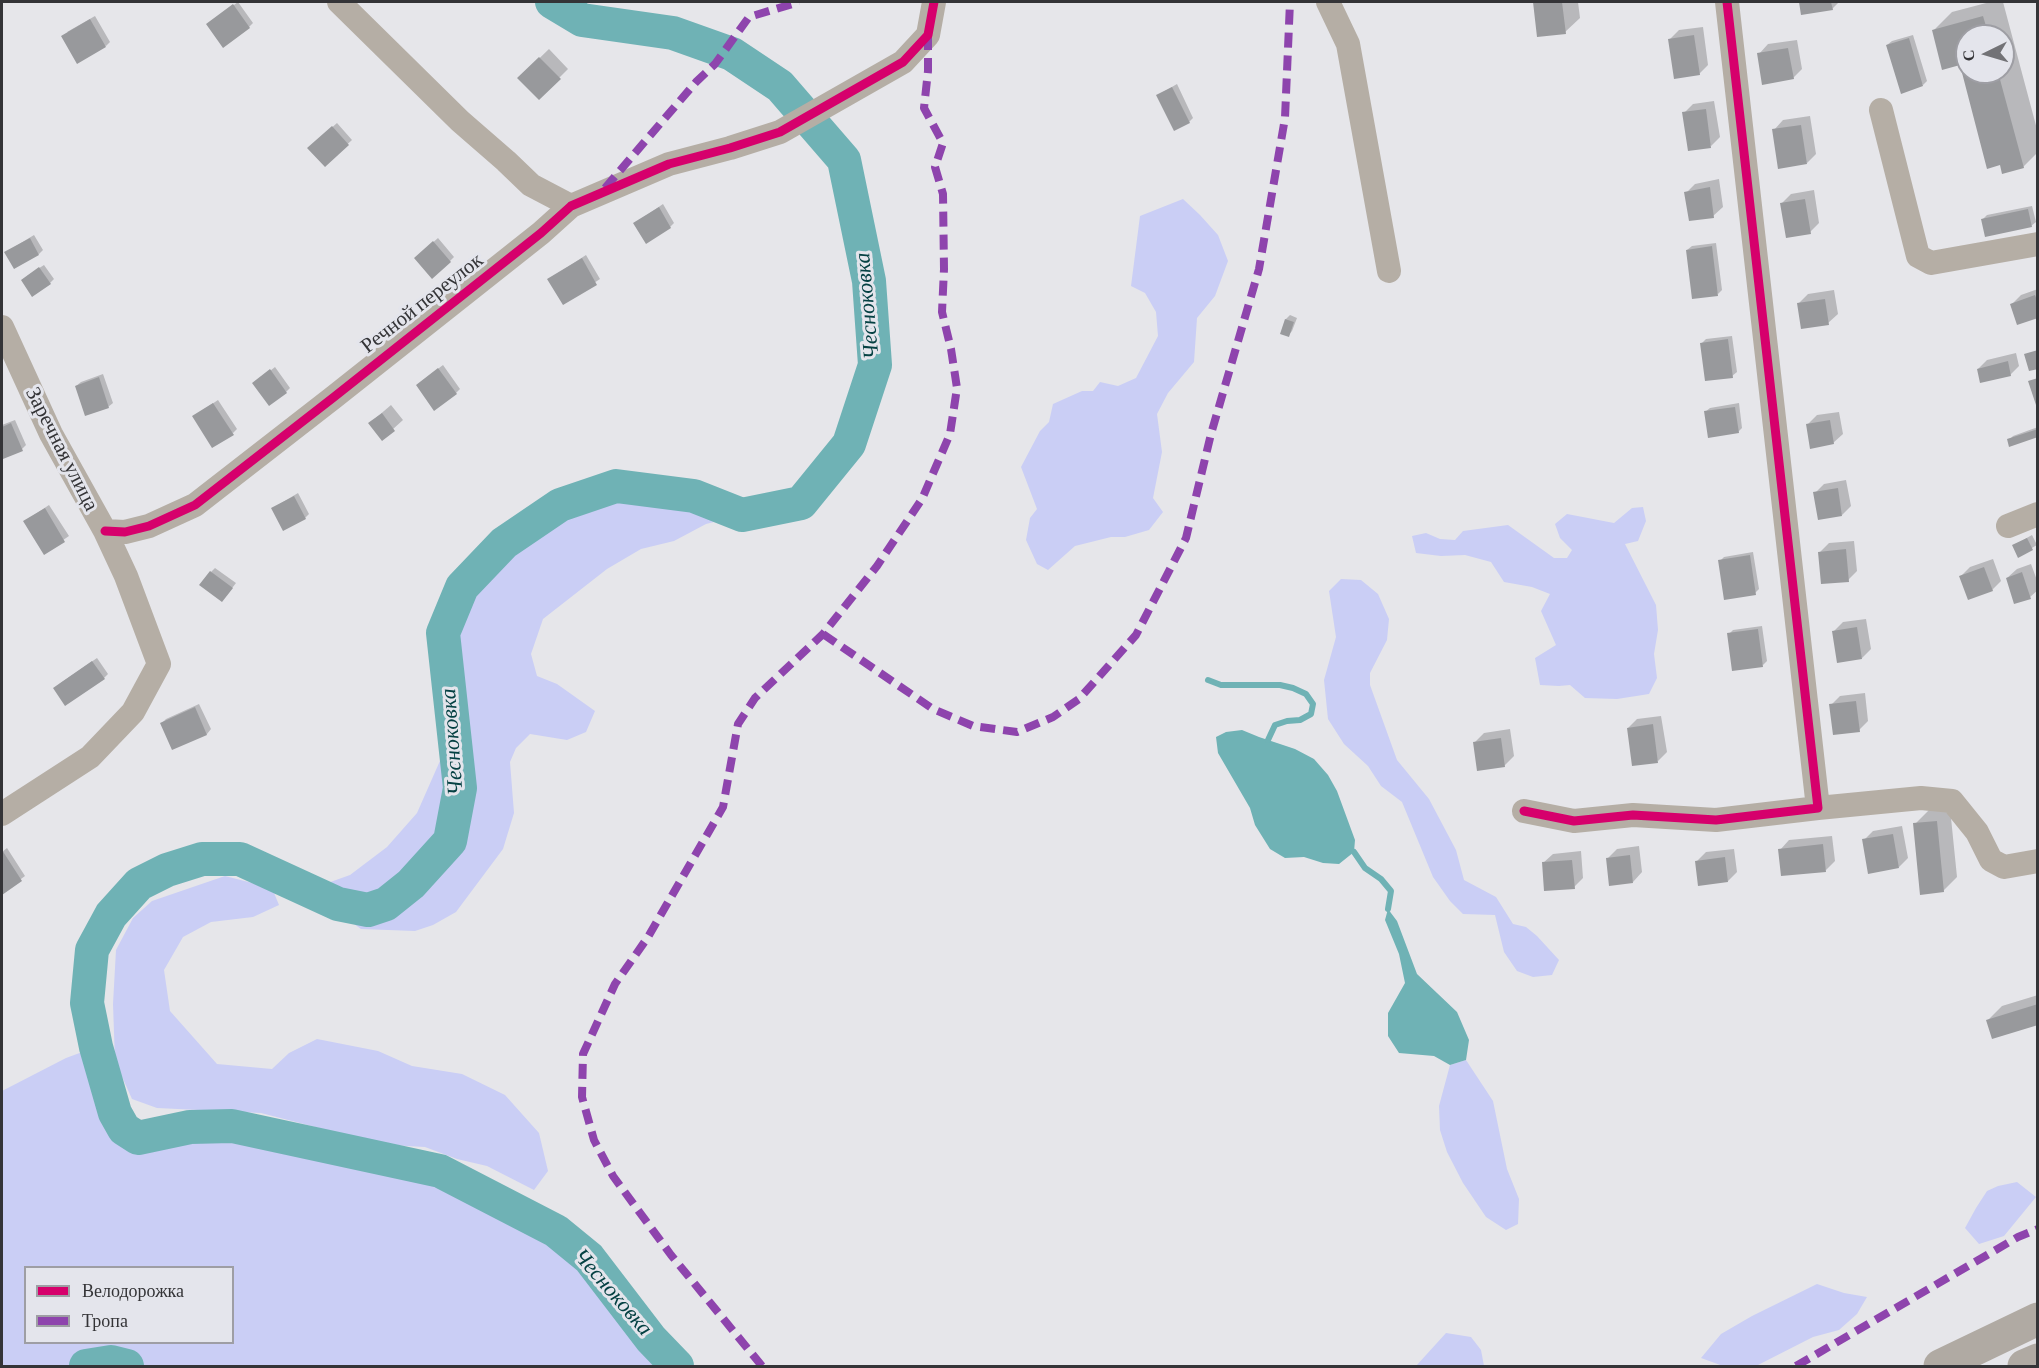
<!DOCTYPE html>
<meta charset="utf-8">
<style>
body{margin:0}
#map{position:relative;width:2039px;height:1368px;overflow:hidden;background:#e6e6ea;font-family:"Crimson Pro",serif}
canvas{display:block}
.frame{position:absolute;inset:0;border:3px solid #343437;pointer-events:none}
.legend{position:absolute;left:24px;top:1266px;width:210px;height:78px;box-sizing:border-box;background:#e4e5ec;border:2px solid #9e9ea4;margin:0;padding:8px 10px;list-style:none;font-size:18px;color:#343437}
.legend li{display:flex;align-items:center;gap:12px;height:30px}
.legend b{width:30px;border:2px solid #9e9ea4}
.north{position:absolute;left:1955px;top:24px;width:60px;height:60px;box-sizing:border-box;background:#e4e5ec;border:2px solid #9e9ea4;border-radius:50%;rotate:265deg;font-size:16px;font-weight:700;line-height:24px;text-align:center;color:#343437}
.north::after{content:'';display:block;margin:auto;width:21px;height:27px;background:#727276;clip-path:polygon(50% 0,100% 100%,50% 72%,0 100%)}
</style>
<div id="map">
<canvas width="2039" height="1368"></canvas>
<div class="frame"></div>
<ul class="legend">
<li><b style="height:8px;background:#d6006c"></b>Велодорожка</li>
<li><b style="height:8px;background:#8e44ad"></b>Тропа</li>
</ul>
<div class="north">С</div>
</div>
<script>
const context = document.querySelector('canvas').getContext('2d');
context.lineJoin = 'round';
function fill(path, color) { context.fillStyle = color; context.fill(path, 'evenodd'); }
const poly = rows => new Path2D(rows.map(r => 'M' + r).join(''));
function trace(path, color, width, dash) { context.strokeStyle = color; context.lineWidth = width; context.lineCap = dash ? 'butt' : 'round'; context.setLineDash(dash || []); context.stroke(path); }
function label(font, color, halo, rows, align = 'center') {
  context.font = font + ' "Crimson Pro",serif'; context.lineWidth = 6; context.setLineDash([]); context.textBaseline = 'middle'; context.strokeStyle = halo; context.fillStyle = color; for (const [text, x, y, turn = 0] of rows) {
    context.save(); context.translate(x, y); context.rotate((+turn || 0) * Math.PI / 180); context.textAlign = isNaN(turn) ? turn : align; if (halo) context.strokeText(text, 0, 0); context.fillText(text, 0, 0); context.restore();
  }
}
const green = poly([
 [1183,199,1200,215,1218,235,1228,261,1215,296,1197,318,1194,362,1168,393,1157,414,1162,452,1153,498,1163,512,1149,530,1125,537,1111,537,1075,546,1048,570,1037,564,1026,540,1030,518,1037,509,1021,467,1040,431,1049,422,1053,404,1082,391,1093,391,1100,382,1118,386,1136,378,1158,336,1156,312,1145,293,1131,286,1140,216],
 [616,486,694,496,742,515,706,524,674,541,641,549,607,569,543,619,531,654,537,676,557,684,595,711,586,732,567,740,530,734,516,748,510,762,514,813,503,849,456,912,433,925,415,931,361,929,308,890,350,875,387,847,417,813,454,729,443,633,462,587,504,543,560,505],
 [1643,507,1646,521,1638,541,1625,544,1656,605,1658,630,1654,654,1657,678,1649,694,1617,699,1585,698,1570,685,1559,686,1540,685,1535,658,1556,645,1541,611,1550,594,1532,587,1504,582,1491,562,1465,555,1441,556,1416,553,1412,536,1426,533,1440,539,1455,540,1463,531,1508,525,1554,558,1567,558,1572,550,1560,538,1555,524,1567,514,1614,523,1632,508],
 [1341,579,1361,580,1378,594,1389,619,1387,640,1370,673,1370,685,1397,760,1429,799,1456,850,1464,880,1496,897,1513,924,1526,927,1537,936,1559,960,1552,975,1533,977,1517,971,1504,952,1495,915,1463,914,1450,901,1433,877,1402,802,1381,786,1368,766,1344,744,1328,719,1324,680,1336,637,1329,591],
 [225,876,272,888,279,905,253,917,211,922,183,937,164,970,170,1011,217,1064,272,1069,289,1053,317,1039,378,1051,412,1066,462,1074,505,1095,539,1133,548,1171,534,1190,487,1166,457,1159,425,1147,371,1144,327,1130,261,1113,157,1108,132,1099,115,1061,113,1004,116,950,133,918,152,901],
 [96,1047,115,1113,124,1129,138,1138,190,1127,232,1126,440,1171,556,1231,589,1258,651,1339,677,1366,2,1366,2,1091,66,1058],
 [26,1268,232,1268,232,1342,26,1342],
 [1466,1060,1493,1101,1507,1169,1519,1199,1518,1224,1506,1230,1486,1217,1463,1183,1447,1152,1440,1130,1439,1106,1450,1065],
 [2017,1182,2036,1197,2004,1236,1979,1244,1965,1228,1976,1208,1987,1191,1998,1186],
 [1817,1284,1844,1293,1867,1297,1857,1314,1839,1330,1813,1337,1756,1366,1723,1366,1701,1358,1721,1334,1752,1316],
 [1446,1333,1471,1337,1481,1350,1484,1366,1416,1366]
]);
const water = poly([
 [1242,730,1259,737,1295,749,1314,759,1328,775,1337,791,1355,840,1354,852,1339,864,1323,863,1304,857,1285,858,1270,849,1255,825,1250,808,1218,753,1216,737,1226,732],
 [1388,909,1397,921,1417,974,1457,1012,1469,1040,1466,1060,1450,1065,1434,1056,1399,1053,1388,1036,1388,1013,1405,983,1399,954,1385,920]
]);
const shadow = poly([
 [238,2,253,23,249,27,212,21],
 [1534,2,1578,2,1580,18,1565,32,1538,35],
 [1800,2,1839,2,1832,9,1802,13],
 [1990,2,2003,2,2038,133,2038,152,2023,167,1961,63,1934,30,1952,12],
 [1967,36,2003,36,2003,72,1967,72],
 [95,16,110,42,106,46,67,32],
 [1703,27,1708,65,1699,74,1670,39,1679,30],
 [1913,35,1927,81,1923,85,1887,45,1892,41],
 [1797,40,1802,69,1793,78,1759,54,1768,44],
 [549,49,568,69,539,98,519,78],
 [1177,84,1193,118,1189,122,1158,95],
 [1714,101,1720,137,1711,146,1684,113,1693,104],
 [1810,116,1816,154,1807,163,1774,130,1783,120],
 [337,123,352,140,325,165,309,148],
 [1719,179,1723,207,1713,216,1686,193,1695,184],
 [1814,190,1819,223,1810,232,1782,203,1791,194],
 [663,204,674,223,670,227,635,223],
 [2032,206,2036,222,2031,226,1983,219,1987,215],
 [34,235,43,250,39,254,6,252],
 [438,238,454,257,450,261,420,254],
 [1716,243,1722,290,1718,294,1687,250,1692,246],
 [586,255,600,279,564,303,549,279],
 [44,265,54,279,50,283,27,276],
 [2038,289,2038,316,2012,304,2021,295],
 [1834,290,1838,314,1828,323,1799,303,1808,294],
 [1290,315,1297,318,1292,331,1288,336,1281,333,1286,319],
 [1732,336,1737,372,1732,376,1702,343,1706,339],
 [2016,353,2019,366,2010,375,1978,369,1987,360],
 [443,365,460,389,456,393,422,381],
 [275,367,290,388,286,392,256,382],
 [103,374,113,403,108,407,76,386,81,382],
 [218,400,237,429,233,433,194,416],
 [1739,403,1742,428,1738,432,1705,412,1710,408],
 [391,405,403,420,382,439,370,423],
 [1839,412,1843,434,1833,443,1807,425,1817,415],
 [15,420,26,445,22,449,4,457,2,451,2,425],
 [2038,427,2038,435,2009,440,2013,436],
 [1846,480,1851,506,1842,515,1815,493,1824,484],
 [298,493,309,514,305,518,273,508],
 [49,505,69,536,44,553,25,521],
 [2032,535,2037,545,2018,556,2014,545],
 [1854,541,1857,571,1848,580,1820,552,1829,543],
 [1753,552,1759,589,1755,593,1720,561,1724,557],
 [1993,559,2001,581,1992,590,1961,576,1970,567],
 [2031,564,2038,583,2038,590,2030,597,2007,578,2017,569],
 [215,568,236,583,226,596,211,572],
 [1866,619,1871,649,1862,658,1834,631,1843,622],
 [1762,626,1767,661,1763,665,1729,634,1733,630],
 [97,658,108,674,104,678,59,684],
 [1865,693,1868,721,1859,730,1831,705,1840,696],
 [199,704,211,729,207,734,173,748,162,723,166,719],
 [1661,716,1667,752,1658,761,1628,728,1637,719],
 [1510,729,1514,756,1504,766,1475,742,1484,733],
 [1950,808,1957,877,1943,891,1915,824,1929,810],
 [1902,826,1908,858,1899,867,1864,840,1873,831],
 [1832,836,1835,861,1826,870,1780,850,1789,840],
 [1639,846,1642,872,1633,882,1608,858,1617,849],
 [7,848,25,876,2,893,2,852],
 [1734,849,1737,872,1728,881,1697,861,1706,852],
 [1581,851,1583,878,1574,887,1543,863,1553,854],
 [2038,995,2038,1023,1988,1020,2002,1006]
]);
const stream = poly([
 [1208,680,1221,685,1280,685,1293,688,1306,694,1313,704,1311,714,1300,720,1287,721,1275,725,1268,740],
 [1354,852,1365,868,1381,879,1391,891,1388,909]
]);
const river = poly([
 [552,2,582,20,673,33,732,54,780,86,844,160,869,281,875,365,849,444,801,503,742,515,694,496,616,486,560,505,504,543,462,587,443,633,460,788,450,841,411,884,386,904,368,910,338,904,240,859,202,859,167,870,139,884,111,915,92,950,87,1003,96,1047,115,1113,124,1129,138,1138,190,1127,232,1126,440,1171,556,1231,589,1258,651,1339,677,1366],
 [86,1366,111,1362,127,1366]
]);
const building = poly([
 [1533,2,1562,2,1566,34,1537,37],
 [1799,2,1831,2,1833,10,1801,15],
 [233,4,250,28,223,48,206,24],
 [1983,16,1989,36,1967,36,1967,72,1998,72,2024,168,2002,174,2000,165,1987,169,1960,65,1942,70,1932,30],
 [90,19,106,47,77,64,61,36],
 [1694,35,1700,75,1674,79,1668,39],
 [1909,38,1923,86,1901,94,1886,45],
 [1788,48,1794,79,1762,85,1757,53],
 [539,57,561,79,539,100,517,78],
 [1172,87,1190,123,1174,131,1156,95],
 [1706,109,1711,148,1688,151,1682,112],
 [1801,125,1807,164,1778,169,1772,129],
 [332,126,349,145,325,167,307,148],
 [1710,187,1714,218,1689,221,1684,192],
 [1805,199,1811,234,1786,238,1780,203],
 [659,207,671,228,646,244,633,223],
 [2028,209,2032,227,1985,237,1981,219],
 [30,238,39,255,14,269,4,252],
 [433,241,451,262,432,279,414,258],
 [1712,246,1718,296,1692,299,1686,250],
 [582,258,597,285,563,305,547,279],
 [39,267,51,284,32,297,21,280],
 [2035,295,2038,303,2038,318,2017,325,2010,304],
 [1825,299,1829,325,1801,329,1797,303],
 [1285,319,1294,322,1289,337,1280,334],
 [1728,339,1733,378,1705,381,1700,343],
 [2038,350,2038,369,2029,371,2024,354],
 [2008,361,2011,376,1980,383,1977,369],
 [438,368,457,394,434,411,416,385],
 [270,369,287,393,269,406,252,383],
 [99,377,109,408,85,416,75,386],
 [2038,378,2038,408,2037,408,2028,381],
 [213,403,234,435,212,448,192,416],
 [1735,407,1739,433,1708,438,1704,411],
 [382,413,395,431,382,441,368,423],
 [1830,420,1834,444,1810,449,1806,424],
 [11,423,23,451,3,459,2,427],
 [2038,429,2038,437,2009,447,2007,439],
 [1838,488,1842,516,1818,520,1813,492],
 [294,496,306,519,283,531,271,508],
 [45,508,65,542,44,555,23,521],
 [2027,538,2033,550,2018,558,2012,545],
 [1846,549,1849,582,1821,584,1818,552],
 [1750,555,1756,595,1724,600,1718,560],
 [1984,567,1993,591,1968,600,1959,576],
 [210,571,233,588,222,602,199,585],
 [2022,572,2031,599,2014,604,2006,578],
 [1857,627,1862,659,1837,663,1832,631],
 [1758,629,1763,667,1732,671,1727,633],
 [92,661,105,679,65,706,53,688],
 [1856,701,1860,732,1833,735,1829,704],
 [195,707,207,735,172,750,160,723],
 [1653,724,1658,763,1632,766,1627,728],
 [1501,738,1505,767,1477,771,1473,742],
 [1937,821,1944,892,1920,895,1913,823],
 [1893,834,1899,868,1868,874,1862,839],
 [1823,844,1826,872,1781,876,1778,849],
 [2,850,22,881,2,895],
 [1630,855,1633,883,1609,886,1606,858],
 [1725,857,1728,882,1698,886,1695,861],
 [1572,860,1575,889,1544,891,1542,862],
 [2038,1004,2038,1025,1992,1039,1986,1020]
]);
const minor = poly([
 [339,2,460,121,506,161,531,185,571,206],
 [1328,2,1348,44,1389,271],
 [1881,110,1918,256,1931,263,2038,244],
 [2,327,51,434,105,531,126,576,159,664,133,712,90,757,2,814],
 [2008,526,2038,514],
 [105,531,125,532,149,526,195,505,334,397,541,233,571,206,669,164,730,148,780,132,903,62,928,35,934,2],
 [1818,808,1921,798,1952,801,1977,832,1991,860,2004,867,2038,861],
 [1524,811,1574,821,1633,815,1716,820,1818,808,1727,2]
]);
const highway = poly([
 [1940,1366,2038,1319],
 [2024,1366,2038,1360]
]);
const quiet = poly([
 [605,188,696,82,715,64,749,17,799,2],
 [823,634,933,709,973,726,1017,732,1053,717,1079,699,1136,635,1186,538,1211,434,1259,269,1285,118,1290,2],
 [762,1366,671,1255,613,1176,594,1140,582,1097,583,1054,615,984,648,937,723,807,738,724,755,698,823,634,877,566,922,499,950,434,957,388,951,349,942,312,944,269,943,194,935,167,943,143,924,108,928,71,928,35],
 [1796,1366,2018,1237,2038,1229]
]);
const cycleway = poly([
 [105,531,125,532,149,526,195,505,334,397,541,233,571,206,669,164,730,148,780,132,903,62,928,35,934,2],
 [1524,811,1574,821,1633,815,1716,820,1818,808,1727,2]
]);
const streetNames = [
 ["Речной переулок",422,303,-38],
 ["Заречная улица",62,449,63]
];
const waterNames = [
 ["Чесноковка",867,306,-95],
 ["Чесноковка",452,742,-94],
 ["Чесноковка",613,1292,49]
];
fill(green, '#cacef5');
fill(water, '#6fb2b5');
fill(shadow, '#0003');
trace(stream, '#6fb2b5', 6);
trace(river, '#6fb2b5', 34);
fill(building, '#98999c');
trace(minor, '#b5aea5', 24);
trace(highway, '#b0aaa3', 33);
trace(quiet, '#8e44ad', 8, [15, 8]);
trace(cycleway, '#d6006c', 9);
label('21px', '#343437', '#e4e5ec', streetNames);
label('italic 22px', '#054143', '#e4e5ec', waterNames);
</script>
